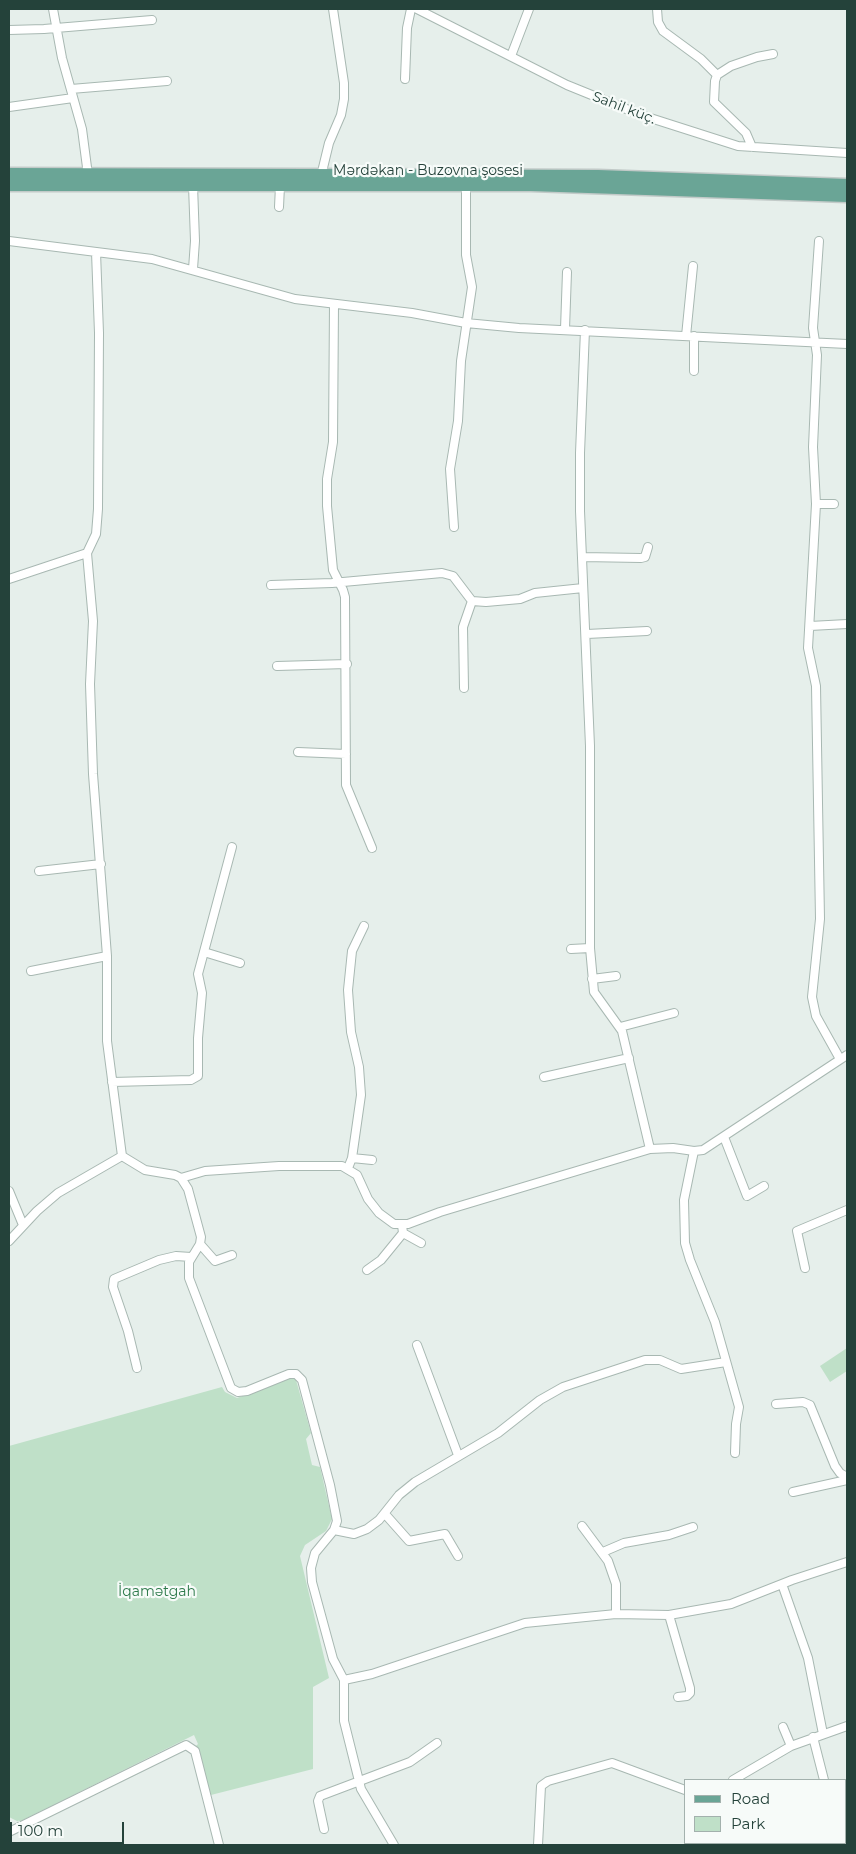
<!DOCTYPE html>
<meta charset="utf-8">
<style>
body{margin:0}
#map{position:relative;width:856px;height:1854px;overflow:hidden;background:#e6efeb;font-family:Montserrat,sans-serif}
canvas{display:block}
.frame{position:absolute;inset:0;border:10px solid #24423a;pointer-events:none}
.legend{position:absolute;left:684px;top:1779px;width:162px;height:65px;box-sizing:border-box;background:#f7fbf9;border:1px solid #a3b1ad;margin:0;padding:6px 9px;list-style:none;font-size:15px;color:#24423a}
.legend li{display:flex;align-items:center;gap:10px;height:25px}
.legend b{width:25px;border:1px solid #a3b1ad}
.scale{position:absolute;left:10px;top:1822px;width:114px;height:22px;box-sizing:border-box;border:2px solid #24423a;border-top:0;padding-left:6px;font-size:15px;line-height:18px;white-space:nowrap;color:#24423a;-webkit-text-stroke:4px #f7fbf9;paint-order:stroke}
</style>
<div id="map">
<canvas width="856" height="1854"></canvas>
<div class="frame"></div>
<ul class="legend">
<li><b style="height:6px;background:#6aa596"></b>Road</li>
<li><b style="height:14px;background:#bfe0c8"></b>Park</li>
</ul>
<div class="scale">100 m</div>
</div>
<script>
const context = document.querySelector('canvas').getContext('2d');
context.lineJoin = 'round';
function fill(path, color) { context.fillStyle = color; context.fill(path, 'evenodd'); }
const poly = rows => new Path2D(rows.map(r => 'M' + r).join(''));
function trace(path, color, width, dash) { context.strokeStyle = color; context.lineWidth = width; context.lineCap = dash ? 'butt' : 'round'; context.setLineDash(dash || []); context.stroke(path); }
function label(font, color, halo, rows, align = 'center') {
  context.font = font + ' Montserrat,sans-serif'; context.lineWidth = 4.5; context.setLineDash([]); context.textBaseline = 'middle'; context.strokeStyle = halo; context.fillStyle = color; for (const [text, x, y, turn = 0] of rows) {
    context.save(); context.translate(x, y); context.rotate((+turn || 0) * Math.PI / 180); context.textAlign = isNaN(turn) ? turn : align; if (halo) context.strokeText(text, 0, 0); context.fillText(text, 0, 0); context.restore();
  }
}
const green = poly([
 [847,1348,847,1371,830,1382,820,1366],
 [293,1377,296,1380,311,1433,306,1439,312,1465,320,1467,332,1519,326,1531,305,1545,300,1556,329,1678,313,1687,313,1769,207,1796,196,1746,198,1744,194,1735,19,1822,9,1817,9,1446,222,1387,225,1392,237,1398]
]);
const street = poly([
 [53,9,62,58,82,129,88,175],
 [417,9,567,85,641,115,738,146,847,153],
 [657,9,658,22,663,31,701,59,717,75],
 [9,30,44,29,152,20],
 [511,56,529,9],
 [405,79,407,28,411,9],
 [71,89,167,81],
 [9,107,73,98],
 [752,147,746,133,714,102,715,81,717,75,731,66,757,57,773,54],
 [321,176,329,143,341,115,344,99,344,83,333,9],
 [279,207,280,186],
 [9,241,152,259,295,299,412,313,466,323,519,328,847,344],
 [819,241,813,328,817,355,813,447,816,504,808,648,816,686,820,919,812,997,816,1016,840,1059],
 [96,252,99,333,98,509,96,534,87,553,93,621,90,684,93,774,107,956,107,1041,122,1156],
 [193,269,195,241,193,185],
 [334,304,333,442,327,479,327,506,333,570,343,590,345,597,346,785,372,848],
 [565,329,567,272],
 [585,330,580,453,580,511,590,746,590,948,594,992,622,1031,650,1149],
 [686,336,693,266],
 [694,371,694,336],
 [816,504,834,504],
 [454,527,450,469,458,421,461,361,472,287,466,255,466,186],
 [582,557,641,558,645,557,648,547],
 [9,579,87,553],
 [271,585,332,583,442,573,453,576,472,601,486,602,520,599,535,593,583,588],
 [810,626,847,624],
 [587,634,647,631],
 [277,666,347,664],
 [464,688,463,627,472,601],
 [298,752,346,754],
 [39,871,101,864],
 [571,949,590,948],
 [204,952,240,963],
 [31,971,107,956],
 [592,979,616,976],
 [620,1027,674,1013],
 [544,1077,629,1058],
 [112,1082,191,1080,198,1076,198,1038,202,993,198,974,232,847],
 [724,1137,747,1196,764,1186],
 [694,1151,684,1200,685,1243,690,1260,715,1322,739,1407,736,1424,735,1453],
 [122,1156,145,1170,175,1175,181,1178,188,1189,201,1237,200,1244,189,1262,189,1278,231,1388,238,1392,247,1391,289,1374,296,1374,302,1380,330,1485,337,1521,334,1530,315,1553,311,1568,312,1582,333,1659,344,1680,344,1721,361,1789,394,1845],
 [352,1158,372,1160],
 [348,1168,352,1158,361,1095,359,1067,351,1032,348,990,352,951,364,926],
 [181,1178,205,1171,279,1166,342,1166,357,1175,368,1199,379,1213,394,1224,408,1224,440,1212,650,1149,673,1148,694,1151,703,1150,847,1055],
 [9,1191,23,1225],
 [403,1233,421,1243],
 [9,1241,37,1211,58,1193,122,1156],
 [200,1244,215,1261,232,1255],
 [805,1268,797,1231,847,1210],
 [367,1270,381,1260,403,1233,402,1225],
 [417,1345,458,1455],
 [137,1368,128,1331,113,1287,114,1279,159,1260,176,1256,191,1257],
 [776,1404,803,1402,810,1405,835,1466,840,1473,847,1477],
 [793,1492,847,1480],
 [385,1514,409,1541,445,1534,458,1556],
 [582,1526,608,1561,616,1584,616,1614],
 [334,1530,354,1534,367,1529,379,1520,399,1495,415,1482,498,1433,540,1400,563,1387,645,1360,660,1360,681,1369,726,1362],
 [603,1552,624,1543,669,1535,693,1527],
 [782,1584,808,1658,823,1734],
 [669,1615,690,1688,690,1693,687,1696,678,1697],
 [344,1680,372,1674,525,1623,616,1614,669,1615,731,1604,792,1580,847,1562],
 [783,1727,791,1746],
 [813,1737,824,1780],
 [733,1780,791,1746,847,1726],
 [324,1829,318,1801,320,1796,410,1762,437,1743],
 [9,1832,186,1745,195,1751,219,1845],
 [842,1843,843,1845],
 [538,1845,541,1786,548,1781,612,1763,685,1790]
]);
const primary = poly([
 [9,174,598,176,847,185],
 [9,185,531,185,847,196]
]);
const streetNames = [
 ["Sahil küç.",624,108,21],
 ["Mərdəkan - Buzovna şosesi",428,171]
];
const parkNames = [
 ["İqamətgah",157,1592]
];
fill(green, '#bfe0c8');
trace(street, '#a8b8b2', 10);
trace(primary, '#c2cac8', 15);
trace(street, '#fff', 8);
trace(primary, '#6aa596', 12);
label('14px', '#24423a', '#f7fbf9', streetNames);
label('14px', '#2d7a4b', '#f7fbf9', parkNames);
</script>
